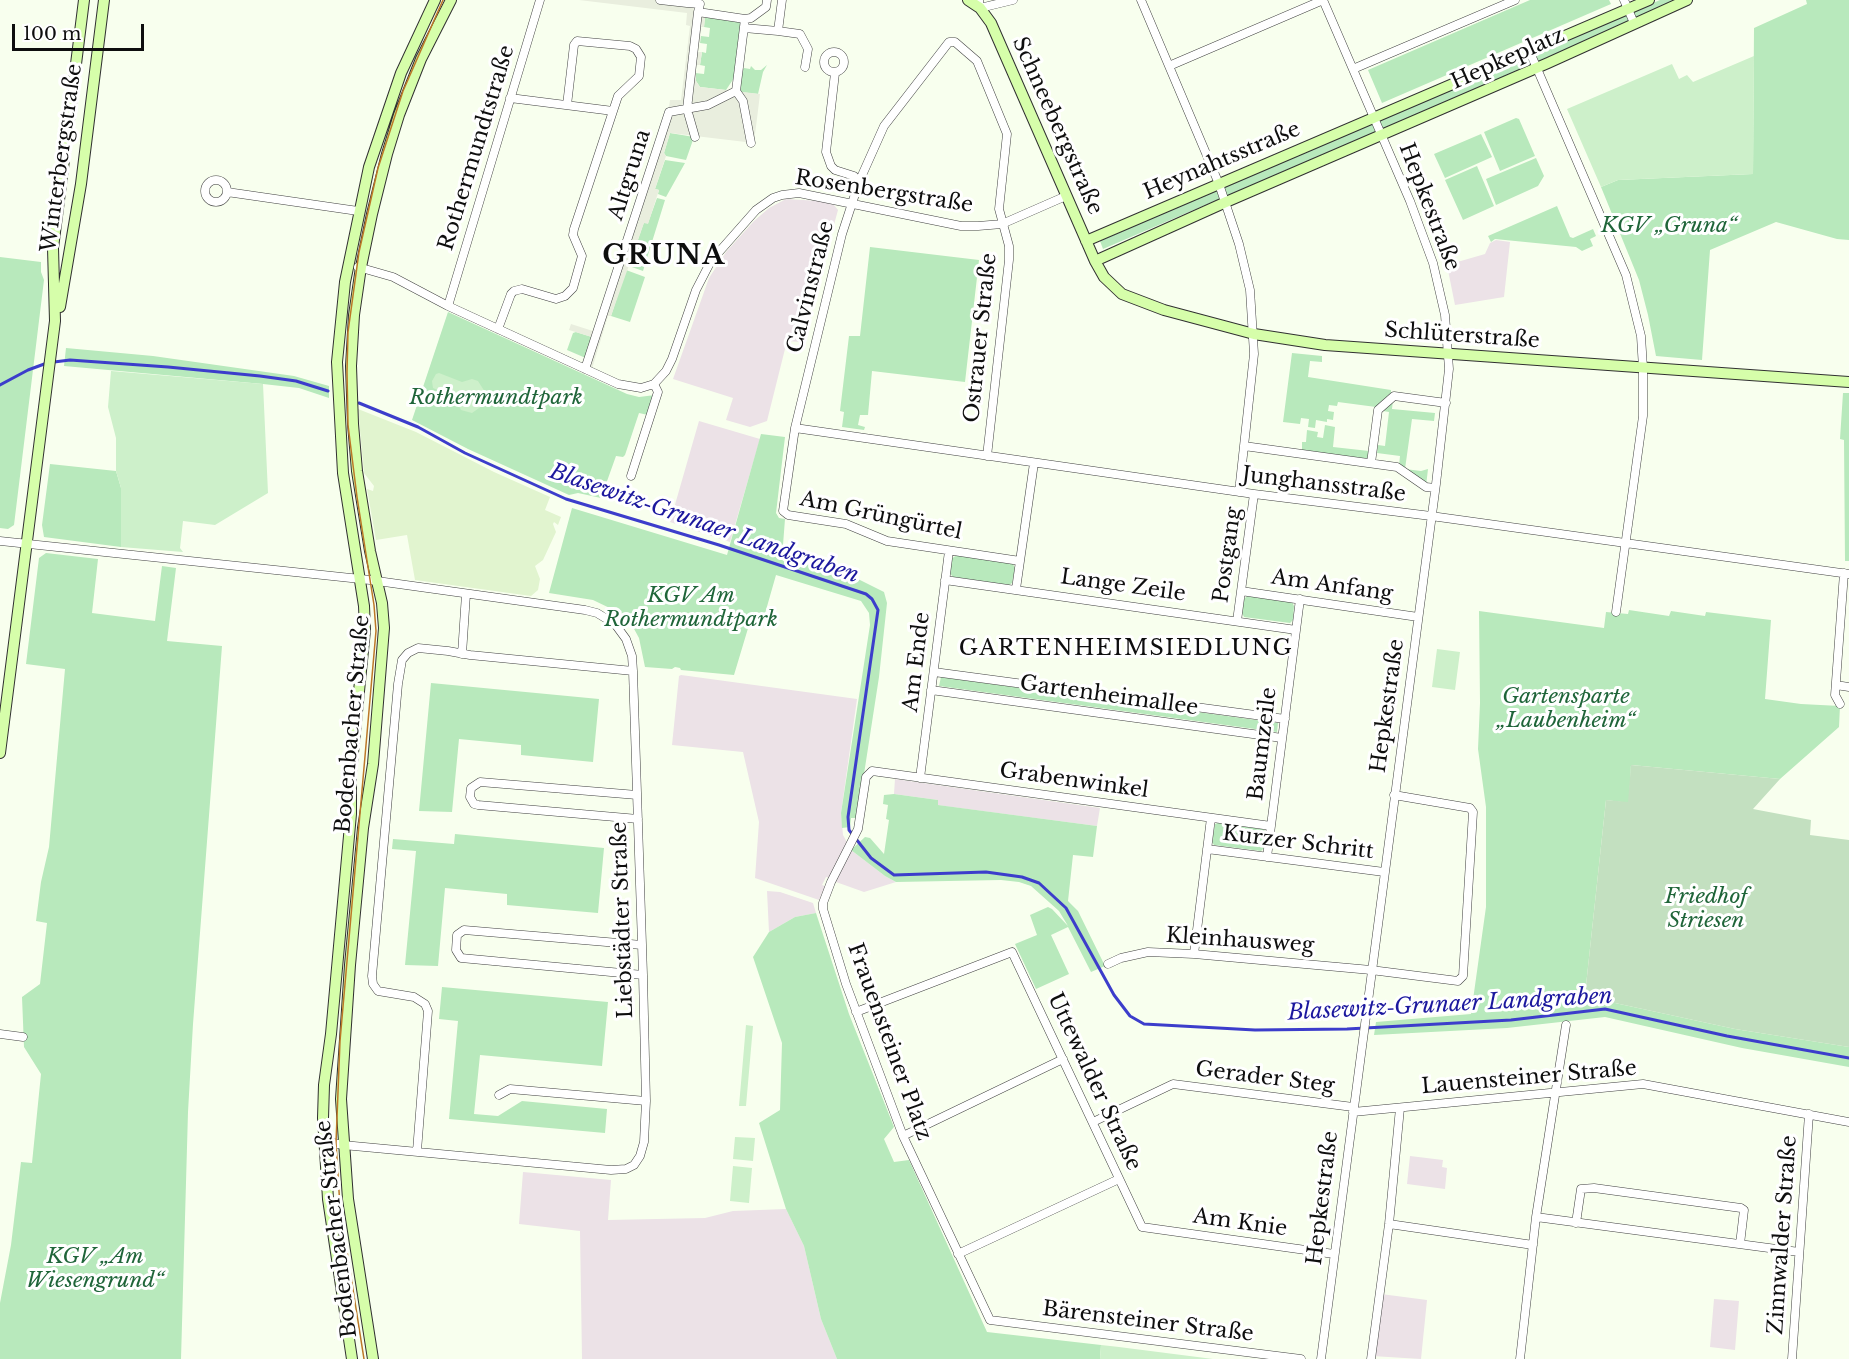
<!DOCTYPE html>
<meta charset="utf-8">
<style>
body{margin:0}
#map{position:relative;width:1849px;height:1359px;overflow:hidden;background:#f8ffee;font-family:"Libre Baskerville",serif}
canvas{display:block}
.scale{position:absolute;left:12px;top:24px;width:132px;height:27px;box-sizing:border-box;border:3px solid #0e0e0e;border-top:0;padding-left:8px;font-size:18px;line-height:21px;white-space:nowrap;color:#0e0e0e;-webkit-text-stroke:4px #fff;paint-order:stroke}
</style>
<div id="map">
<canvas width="1849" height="1359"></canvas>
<div class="scale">100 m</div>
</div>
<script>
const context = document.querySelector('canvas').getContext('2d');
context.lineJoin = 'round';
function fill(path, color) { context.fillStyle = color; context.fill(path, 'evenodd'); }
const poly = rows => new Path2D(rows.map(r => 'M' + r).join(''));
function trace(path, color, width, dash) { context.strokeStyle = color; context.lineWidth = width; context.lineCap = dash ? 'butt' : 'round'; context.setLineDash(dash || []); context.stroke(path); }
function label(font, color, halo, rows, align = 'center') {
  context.font = font + ' "Libre Baskerville",serif'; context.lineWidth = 6; context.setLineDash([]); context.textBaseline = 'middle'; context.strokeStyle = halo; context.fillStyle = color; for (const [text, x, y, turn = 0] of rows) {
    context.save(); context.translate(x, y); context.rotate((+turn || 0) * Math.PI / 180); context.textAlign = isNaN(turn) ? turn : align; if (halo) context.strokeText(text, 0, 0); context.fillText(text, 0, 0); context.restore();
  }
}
const industrial = poly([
 [786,199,820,201,834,205,838,210,802,342,787,341,767,421,750,427,726,420,733,398,673,379,709,278,726,252,754,221,769,208],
 [1496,240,1510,242,1504,297,1455,305,1447,265,1485,254,1490,243],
 [699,421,760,439,730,542,670,522],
 [681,675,857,699,841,813,843,835,848,844,839,857,830,878,826,877,822,885,825,886,819,900,755,878,759,822,743,752,672,745,679,676],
 [895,779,1100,808,1097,826,937,805,938,800,894,794],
 [851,850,885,876,896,882,864,892,836,882],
 [767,891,780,892,813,903,816,913,795,917,769,932],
 [1410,1156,1443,1160,1442,1167,1447,1168,1445,1189,1407,1184],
 [523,1172,611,1180,608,1220,705,1218,733,1211,786,1209,804,1246,821,1319,837,1359,582,1359,580,1231,519,1224],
 [1381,1294,1427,1300,1421,1359,1372,1356],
 [1714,1299,1739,1301,1735,1350,1710,1347]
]);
const farmland = poly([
 [358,409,416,432,494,472,550,497,545,510,561,517,558,525,554,522,553,524,556,532,543,560,535,566,540,579,538,590,531,596,415,580,407,535,376,540,367,489,373,491,374,486,364,473]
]);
const green = poly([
 [1530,0,1609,0,1611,4,1382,103,1368,70],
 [1660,0,1681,0,1103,249,1100,241],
 [1806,0,1849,0,1849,240,1837,239,1776,222,1710,250,1702,360,1656,356,1648,315,1639,280,1601,187,1618,180,1753,174,1754,28,1807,4],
 [708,16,741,22,734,78,726,90,700,87,696,81,695,73,704,74,705,66,700,65,702,52,706,53,707,44,700,43,701,36,709,37,710,28,704,27,705,17],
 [767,65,763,72,758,94,740,92,742,71,744,68,750,69,751,66,755,70,761,70],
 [1516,118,1519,119,1535,156,1500,171,1484,132],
 [670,133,694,137,686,160,666,156,664,153],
 [1481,134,1492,157,1445,178,1434,154],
 [1536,158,1544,176,1538,186,1496,205,1486,179],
 [665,160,685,163,666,197,658,194,659,190,655,189],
 [1477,166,1494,206,1463,220,1445,180],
 [657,198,665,200,643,271,629,266,644,222,648,223],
 [1557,206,1570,237,1573,238,1593,229,1596,236,1590,239,1593,246,1582,251,1576,247,1495,239,1491,242,1488,236],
 [870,247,979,260,965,382,872,371,868,415,860,415,858,425,865,427,864,430,842,427,844,412,840,411,849,336,860,336],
 [0,257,41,262,41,272,44,280,14,525,8,529,0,528],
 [626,270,645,277,630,322,611,316],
 [448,312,627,394,639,397,655,395,648,415,639,413,625,455,623,457,616,456,601,498,578,493,569,495,468,449,412,420],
 [576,332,595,338,588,359,567,350,573,333],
 [66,348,153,356,294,376,329,386,329,398,299,388,263,384,64,366],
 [1292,353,1322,356,1322,362,1310,361,1308,377,1391,390,1391,393,1376,407,1338,402,1337,406,1329,405,1328,411,1334,412,1333,420,1327,419,1327,422,1316,420,1315,428,1308,427,1309,419,1301,418,1300,424,1283,422],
 [1843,393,1849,393,1849,561,1845,561,1844,440,1840,439],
 [1393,400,1392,409,1435,413,1434,421,1412,419,1405,469,1421,471,1428,469,1426,486,1399,466,1400,456,1377,453,1378,445,1385,446,1389,412,1383,411,1383,409],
 [1325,425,1335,427,1333,447,1369,451,1369,457,1365,459,1302,450,1302,442,1306,442,1307,430,1318,432,1317,437,1323,438],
 [761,434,785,437,776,513,779,518,785,519,782,558,850,575,884,592,887,603,879,677,864,774,856,818,851,818,850,827,842,828,841,813,870,625,869,613,861,601,776,575,764,617,752,615,734,675,681,670,680,668,675,667,672,669,645,667,639,638,633,627,618,612,593,600,549,593,572,508,727,555],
 [50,464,116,471,121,488,121,547,44,537,42,525],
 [46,553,98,559,92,613,155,621,162,566,176,568,167,641,222,646,193,1024,188,1112,181,1359,0,1359,0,1303,11,1245,21,1162,32,1163,41,1074,24,1047,22,997,40,984,47,923,36,921,41,882,49,847,65,669,26,664,39,558],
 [957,555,1013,564,1015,568,1012,583,1009,585,953,577,949,572,951,559],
 [1247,596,1292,602,1294,606,1293,620,1290,623,1244,617,1242,613,1244,599],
 [1629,610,1669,616,1671,611,1705,616,1706,612,1771,620,1765,699,1801,704,1840,706,1839,727,1780,779,1631,765,1629,803,1606,800,1584,1004,1615,1003,1735,1029,1849,1047,1849,1067,1742,1048,1605,1017,1507,1028,1374,1035,1376,1022,1471,1014,1486,907,1486,807,1478,749,1480,703,1479,611,1604,628,1606,612,1628,614],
 [941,677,1278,723,1277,732,939,686],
 [431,683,599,699,593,762,521,755,521,745,459,739,452,812,419,811],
 [894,794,938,800,938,805,1097,826,1093,857,1073,855,1068,901,1078,911,1105,966,1091,972,1068,927,1051,935,1069,974,1036,989,1015,944,1037,935,1030,915,1048,907,1052,909,1068,926,1059,911,1031,886,1019,882,1001,880,896,882,885,876,851,850,865,837,870,838,884,854,889,820,886,819,888,805,883,804,884,795],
 [1218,823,1263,829,1265,831,1264,848,1261,851,1214,845,1212,842,1215,824],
 [455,834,604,848,598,913,507,905,507,894,445,888,438,966,405,965,416,851,392,849,393,839,454,844],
 [816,913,849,1014,894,1127,884,1139,894,1162,909,1160,987,1332,1101,1345,1100,1359,837,1359,821,1319,804,1246,786,1209,759,1123,780,1110,782,1043,753,957,769,932,795,917],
 [442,987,608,1002,602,1066,480,1055,474,1114,498,1116,522,1101,607,1109,605,1133,449,1119,458,1021,439,1019]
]);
const cemetery = poly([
 [1631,765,1780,779,1753,809,1811,820,1810,835,1849,840,1849,1047,1735,1029,1615,1003,1584,1004,1606,800,1628,802]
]);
const pitch = poly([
 [1754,56,1753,174,1618,180,1601,187,1567,109,1672,64,1679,79,1687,75,1693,82],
 [111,371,263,384,268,493,215,525,183,521,180,548,183,552,121,547,121,488,116,471,116,438,108,407],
 [439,373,462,382,472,379,478,381,485,392,482,406,472,413,461,410,455,398,433,388,432,381,436,374],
 [1437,649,1460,652,1455,690,1432,687],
 [746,1025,753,1026,746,1106,739,1106],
 [735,1137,755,1138,753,1161,733,1159],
 [733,1166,752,1168,749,1203,730,1201],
 [1101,1345,1119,1347,1213,1359,1100,1359]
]);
const plaza = poly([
 [579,0,687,0,700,4,699,10,706,11,704,27,701,27,700,43,698,42,696,52,702,52,700,65,696,65,696,81,700,87,760,94,754,143,670,133,664,153,666,156,655,189,659,190,648,224,644,223,611,316,608,316,591,372,585,369,595,338,569,330,571,324,596,332,668,115,670,100,681,100,690,26,686,25,687,13]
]);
const stream = poly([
 [54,362,70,360,168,367,260,376,296,381,328,391],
 [0,385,28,370,47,363],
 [359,403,418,427,465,453,566,499,719,545,866,594,872,599,878,610,848,817,849,830,871,858,894,875,986,872,1022,877,1039,883,1066,908,1114,995,1130,1016,1144,1024,1255,1030,1347,1029,1511,1020,1605,1009,1727,1036,1849,1058]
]);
const street = poly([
 [660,0,687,3],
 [687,0,687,3,700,4,698,12,745,19,751,18,766,7,767,0],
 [782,0,778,31,800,34,808,49,805,67],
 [979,0,980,8,1013,0],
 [1141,0,1219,184,1239,244,1250,290,1254,354,1239,492],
 [1624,0,1634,23],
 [744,28,778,31],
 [1529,50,1626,275,1641,336,1643,368,1643,416,1616,612],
 '824 62a10 10 0 1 1 20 0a10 10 0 1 1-20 0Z',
 [1169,66,1323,0],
 [1353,69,1515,0],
 [835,73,826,152,831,166,835,170,854,176,859,182],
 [736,91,745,19],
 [510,98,613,111],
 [695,137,687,109,698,12],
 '205 191a11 11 0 1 1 22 0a11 11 0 1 1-22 0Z',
 [227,192,358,211],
 [358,267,393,277,448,306,618,384,641,388,654,384,666,371,672,359,696,290,711,261,756,210,773,198,782,195,799,193,961,226,978,226,1002,224,1066,196],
 [448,306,540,0],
 [498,329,511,294,514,291,522,289,556,299,565,296,573,288,582,256,573,235,574,229,618,96,639,76,641,57,636,49,630,46,577,41,574,45,567,105],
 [585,369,669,112,708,105,736,91,743,101,751,143],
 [795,428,1254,494,1431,516,1849,574],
 [1244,446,1397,467,1426,487,1435,488],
 [987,456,1009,260,1009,246,999,209,1007,134,977,61,955,42,949,42,884,126,859,182,842,234,795,428,783,511,788,515,846,524,887,541,1020,561],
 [1371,463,1378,410,1394,396,1446,403],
 [631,476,658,392,654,384],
 [0,541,370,580,585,610,597,613,615,624,626,639,632,656,633,671,643,975,646,1101,644,1142,640,1156,634,1165,626,1169,611,1170,343,1145,324,1141],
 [945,580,1296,630],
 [1016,589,1034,463],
 [1241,591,1418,617],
 [1237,621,1254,494],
 [462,654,466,594],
 [934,672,1285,719],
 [1836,685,1849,687],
 [931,690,1282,738],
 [1840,704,1835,695,1844,573],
 [920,778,949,551],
 [637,795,480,782,471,788,470,797,474,804,478,805,638,819],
 [1271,826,872,771,866,777,858,829,831,882,823,903,823,909,846,984,903,1136,990,1320,1301,1359],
 [1207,849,1384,872],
 [1267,857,1300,599],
 [642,945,464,930,457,935,456,950,461,958,643,975],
 [1194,954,1211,818],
 [1108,964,1121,958,1148,952,1194,954,1371,970,1458,981,1463,976,1473,812,1470,808,1394,795],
 [856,1012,1012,952,1142,1227,1334,1254],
 [0,1034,23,1037],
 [499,1095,510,1089,646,1101],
 [1353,1112,1643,1084,1849,1122],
 [1093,1122,1173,1084,1353,1107],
 [903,1136,1063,1059],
 [417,1151,428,1011,425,1004,414,997,378,991,373,984,372,976,398,684,402,660,408,653,418,648,448,651,470,655,633,671],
 [1536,1217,1799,1252],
 [1576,1223,1581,1189,1594,1188,1741,1208,1744,1210,1740,1244],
 [1389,1224,1533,1245],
 [958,1254,1119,1179],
 [1321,1359,1436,484,1449,369,1445,315,1433,263,1410,201,1323,0],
 [1371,1359,1389,1224,1400,1108],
 [1520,1359,1536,1217,1566,1025],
 [1792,1359,1809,1114]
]);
const secondary = poly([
 [968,0,980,8,991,23,1095,261,1104,277,1122,294,1164,310,1254,334,1325,345,1849,382],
 [1086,241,1649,0],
 [1095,261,1226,202,1548,63,1687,0],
 [60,307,81,184,104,0],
 [0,753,55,321,53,248,84,0],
 [352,1359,328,1199,323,1118,324,1085,331,1034,351,814,351,773,365,630,364,606,343,473,337,362,345,282,369,167,401,73,435,0],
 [373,1359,348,1199,341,1099,350,965,363,828,373,764,384,628,382,603,370,551,357,471,353,424,351,366,354,315,361,267,372,214,387,154,399,115,421,59,451,0]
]);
const tram = poly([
 [364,1359,340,1207,336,1143,340,1041,376,631,374,605,357,497,348,425,347,372,348,332,359,252,378,168,403,91,443,0]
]);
const streetNames = [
 ["Hepkeplatz",1508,59,-24],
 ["Schneebergstraße",1057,126,66],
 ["Rothermundtstraße",477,148,-73],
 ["Winterbergstraße",62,158,-82],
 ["Heynahtsstraße",1222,161,-23],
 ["Altgruna",630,175,-72],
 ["Rosenbergstraße",884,192,9],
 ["Hepkestraße",1429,207,69],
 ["Calvinstraße",811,287,-76],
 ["Schlüterstraße",1462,336,4],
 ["Ostrauer Straße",981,338,-84],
 ["Junghansstraße",1324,485,7],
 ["Am Grüngürtel",881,516,12],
 ["Postgang",1228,555,-82],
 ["Lange Zeile",1123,586,8],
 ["Am Anfang",1332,586,8],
 ["Am Ende",917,662,-83],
 ["Gartenheimallee",1109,696,8],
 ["Hepkestraße",1388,706,-82],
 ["Bodenbacher Straße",353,724,-85],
 ["Baumzeile",1263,744,-83],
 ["Grabenwinkel",1074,781,8],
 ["Kurzer Schritt",1298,843,7],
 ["Liebstädter Straße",623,920,-92],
 ["Kleinhausweg",1240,941,4],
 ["Frauensteiner Platz",889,1042,70],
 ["Gerader Steg",1265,1078,7],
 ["Lauensteiner Straße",1529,1078,-5],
 ["Uttewalder Straße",1094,1082,65],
 ["Hepkestraße",1323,1198,-83],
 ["Am Knie",1240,1223,8],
 ["Bodenbacher Straße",337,1229,-97],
 ["Zinnwalder Straße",1783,1235,-86],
 ["Bärensteiner Straße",1148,1322,7]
];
const parkNames = [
 ["KGV „Gruna“",1669,226],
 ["Rothermundtpark",496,398],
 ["KGV Am",691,596],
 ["Rothermundtpark",691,620],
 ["Gartensparte",1566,697],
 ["„Laubenheim“",1566,721],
 ["Friedhof",1706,897],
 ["Striesen",1706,921],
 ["KGV „Am",95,1257],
 ["Wiesengrund“",95,1281]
];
const waterNames = [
 ["Blasewitz‐Grunaer Landgraben",704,524,19],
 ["Blasewitz‐Grunaer Landgraben",1450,1005,-3]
];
const neighbourhoodNames = [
 ["GARTENHEIMSIEDLUNG",1126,649]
];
const districtNames = [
 ["GRUNA",664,256]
];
fill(industrial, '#ece2e7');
fill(farmland, '#e1f4cf');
fill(green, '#b8e9bc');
fill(cemetery, '#c3e0c0');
fill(pitch, '#cdf0ca');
fill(plaza, '#e9eede');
trace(stream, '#3c3dcb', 3);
trace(street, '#414141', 9);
trace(secondary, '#303030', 12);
trace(street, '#fff', 8);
trace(secondary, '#d6feaa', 10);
trace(tram, '#bc7827', 1.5);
label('21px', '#0e0e0e', '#fff', streetNames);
label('italic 21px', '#1f6539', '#fff', parkNames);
label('italic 22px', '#1c189e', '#fff', waterNames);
context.letterSpacing = '1.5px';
label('22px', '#0e0e0e', '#fff', neighbourhoodNames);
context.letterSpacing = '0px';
context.letterSpacing = '1.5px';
label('bold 27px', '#0e0e0e', '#fff', districtNames);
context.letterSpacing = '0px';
</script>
